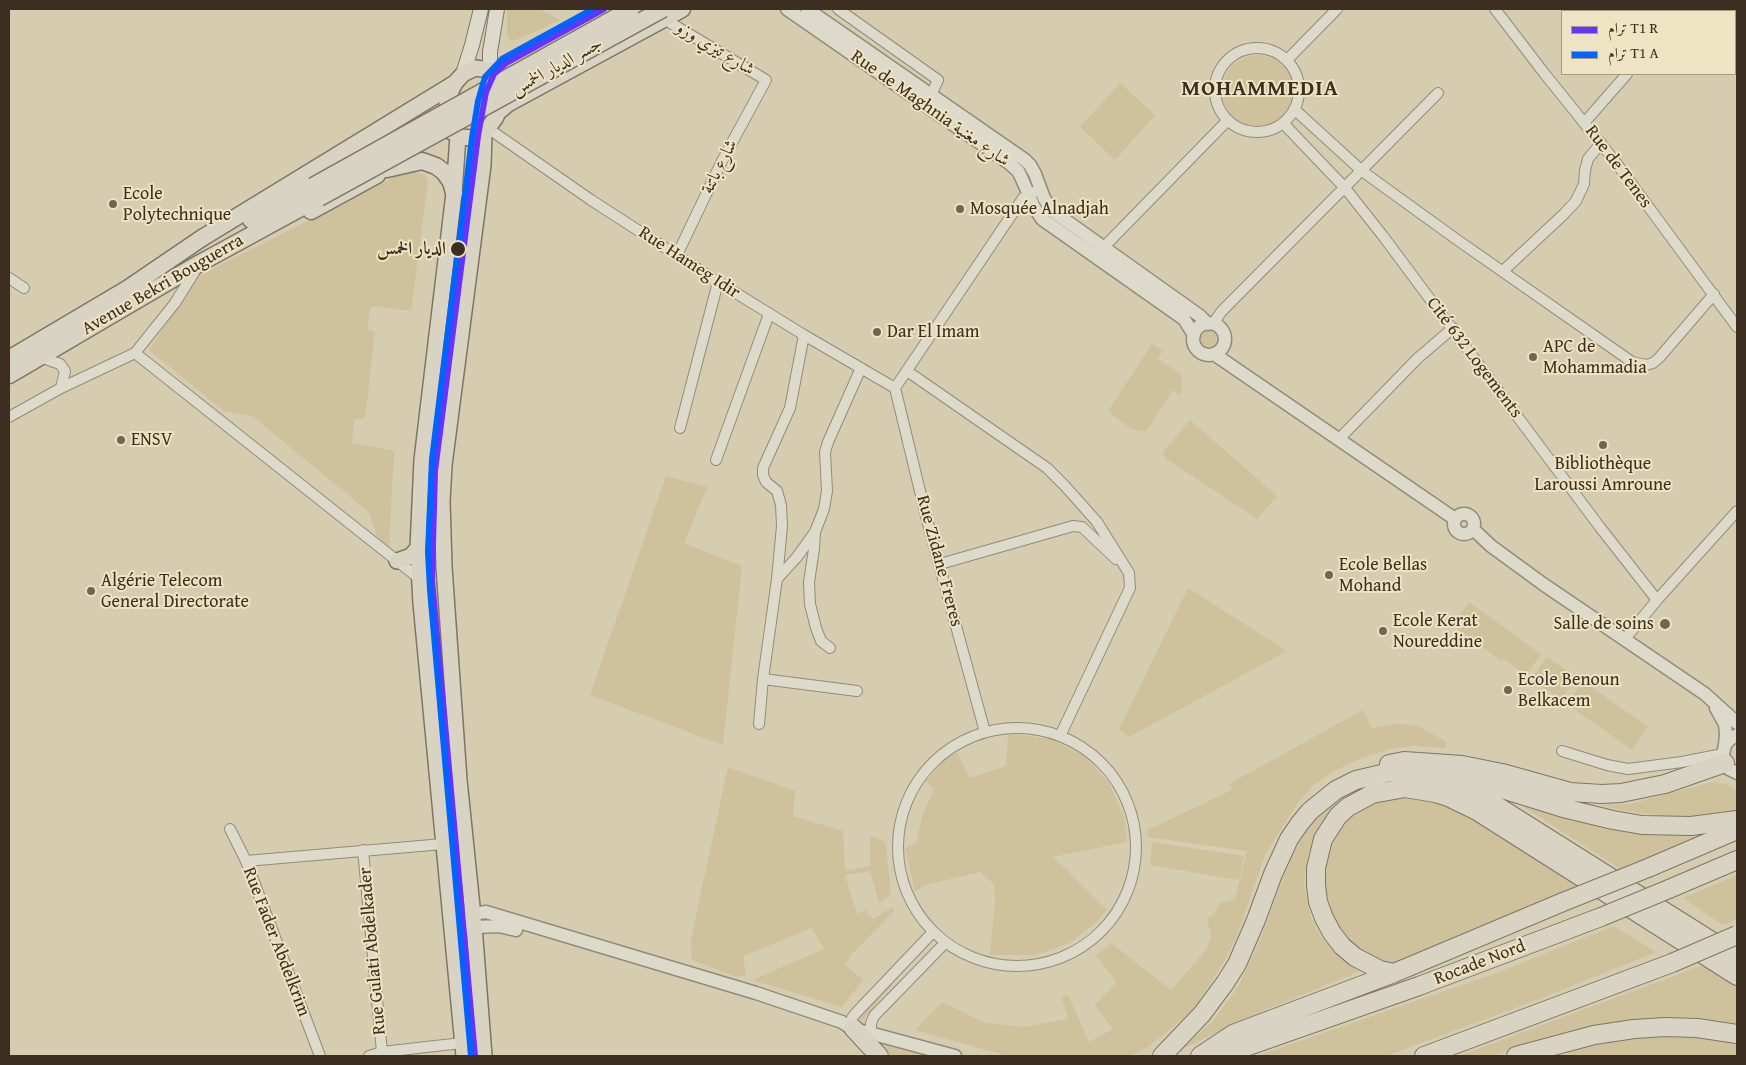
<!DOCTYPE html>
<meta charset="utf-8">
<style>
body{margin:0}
#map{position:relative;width:1746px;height:1065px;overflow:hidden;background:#d6ccb0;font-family:"Gentium Book Plus",Amiri,serif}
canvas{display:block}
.frame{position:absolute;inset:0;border:10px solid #3d2e22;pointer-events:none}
.legend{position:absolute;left:1561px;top:10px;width:175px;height:65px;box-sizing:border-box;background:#eee3c2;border:1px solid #a79b82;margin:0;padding:6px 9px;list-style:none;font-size:15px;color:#3d2e22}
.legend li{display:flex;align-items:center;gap:10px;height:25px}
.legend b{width:25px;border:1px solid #a79b82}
</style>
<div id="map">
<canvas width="1746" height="1065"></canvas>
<div class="frame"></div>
<ul class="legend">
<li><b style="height:6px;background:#63f"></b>ترام T1 R</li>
<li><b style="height:6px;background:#0363ff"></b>ترام T1 A</li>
</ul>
</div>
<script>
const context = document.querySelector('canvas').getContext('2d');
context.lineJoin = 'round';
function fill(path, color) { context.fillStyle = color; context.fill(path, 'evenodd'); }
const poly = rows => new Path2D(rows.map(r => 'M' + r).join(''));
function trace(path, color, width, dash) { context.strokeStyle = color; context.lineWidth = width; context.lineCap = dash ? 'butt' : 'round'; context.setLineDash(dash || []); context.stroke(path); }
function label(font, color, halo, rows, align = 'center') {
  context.font = font + ' "Gentium Book Plus",Amiri,serif'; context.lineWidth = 4; context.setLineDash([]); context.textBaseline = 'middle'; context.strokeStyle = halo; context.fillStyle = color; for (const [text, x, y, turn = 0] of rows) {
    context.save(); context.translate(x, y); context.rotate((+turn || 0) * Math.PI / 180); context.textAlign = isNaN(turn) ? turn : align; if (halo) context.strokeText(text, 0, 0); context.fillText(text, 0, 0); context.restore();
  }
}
const green = poly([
 [507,9,539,9,560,20,519,39,510,41,507,33],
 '1222 91a36 36 0 1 1 72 0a36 36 0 1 1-72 0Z',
 [1120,83,1155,115,1115,160,1080,127],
 [414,172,425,175,428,181,411,311,373,306,370,308,367,330,375,331,365,419,354,419,352,443,394,451,389,549,377,536,369,512,252,416,224,411,149,350,199,276,400,174],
 '1198 339a11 11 0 1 1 22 0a11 11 0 1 1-22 0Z',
 [1152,344,1163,351,1157,358,1181,374,1182,391,1179,395,1173,390,1146,431,1133,430,1108,411],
 [1190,420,1277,496,1257,519,1165,458,1163,452],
 [666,476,707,487,684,543,742,566,723,745,590,695],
 [1188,588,1287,651,1129,737,1119,729],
 [1469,602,1541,654,1526,675,1503,659,1501,661,1452,625],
 [1547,657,1577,678,1561,700,1531,679],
 [1583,681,1648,727,1632,750,1567,704],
 [1363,710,1372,728,1395,724,1416,725,1447,742,1445,748,1413,746,1391,749,1363,757,1332,772,1313,786,1299,801,1265,855,1236,938,1224,962,1198,1002,1185,1017,1148,1047,1130,1056,1008,1056,915,1030,942,1002,985,1023,1023,1027,1068,1019,1062,998,1068,995,1089,1042,1113,1029,1095,1005,1117,982,1096,956,1111,943,1171,990,1206,950,1211,937,1207,918,1216,912,1218,904,1235,899,1247,851,1148,837,1147,833,1150,829,1232,790,1229,784],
 [1008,734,1051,739,1084,756,1109,783,1124,817,1127,842,1053,857,1107,910,1099,920,1070,943,1035,955,990,955,995,901,994,884,980,872,925,885,915,892,905,848,916,844,922,817,934,789,926,781,945,759,957,752,970,778,1006,766],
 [728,767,795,791,793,816,843,831,845,871,870,866,870,836,883,840,886,845,891,895,879,903,870,871,845,875,857,914,865,910,873,919,893,907,894,911,851,955,845,965,863,980,842,1007,752,980,824,949,812,928,743,956,746,974,737,977,692,960,691,939],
 [1713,782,1725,784,1737,791,1737,814,1671,817,1627,811,1599,805,1630,804],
 [1354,788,1355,793,1328,816,1318,829,1307,857,1304,884,1310,915,1322,939,1348,963,1363,970,1270,1008,1180,1050,1213,1021,1238,987,1259,943,1289,863,1304,834,1322,812],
 [1405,796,1422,798,1461,809,1584,885,1394,966,1355,951,1323,906,1324,854,1339,827,1352,814,1379,800],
 [1507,799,1647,832,1676,835,1721,834,1625,872,1519,804],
 [1152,842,1244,856,1239,880,1150,865],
 [1737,875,1737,919,1723,925,1683,898],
 [1614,926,1656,952,1537,1000,1386,1056,1257,1056,1491,975],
 [929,935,932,937,862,1021,859,1018],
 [1706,964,1737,984,1737,1027,1549,1040,1490,1056,1459,1056],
 [1648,1032,1737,1039,1737,1056,1575,1056,1564,1052,1564,1047],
 [877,1042,922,1056,888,1056]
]);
const minor = poly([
 [838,9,938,80,928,102],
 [1495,9,1544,73,1614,160,1737,327],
 [1683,11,1685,9],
 [664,19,766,80,722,161,677,255],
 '1215 90a42 42 0 1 1 84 0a42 42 0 1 1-84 0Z',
 [1287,60,1337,9],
 [1294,109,1362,171,1456,239,1632,362,1646,365,1653,363,1659,358,1714,294],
 [1283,123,1345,188,1383,236,1599,526,1657,600],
 [1584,123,1627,74],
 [489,129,591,200,718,282,804,335,895,388],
 [1099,252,1228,120],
 [1503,271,1564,214,1576,201,1584,184,1585,170,1588,159,1601,143],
 [9,278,24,288],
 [1213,324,1221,312,1438,93],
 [135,353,420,579],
 [40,357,60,364,65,371,61,388],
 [907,371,1047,468,1065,486,1097,522,1129,573,1130,588,1060,736],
 [895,388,927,520,985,732],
 [895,388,1023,198,1040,189],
 [9,417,61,388,135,353,175,303,198,266],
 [680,428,718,282],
 [1338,440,1418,358,1453,328],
 [716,460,769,314],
 [815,532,814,549,809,582,810,604,816,628,821,641,830,648],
 [940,564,1073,526,1082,527,1116,559],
 [777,579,797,557,815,532,824,509,827,491,825,452,828,442,861,368],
 [1624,640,1657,600,1737,511],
 [763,679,857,691],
 [759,724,763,679,777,579,782,526,781,505,777,491,766,482,763,475,763,468,790,408,804,335],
 '898 847a119 119 0 1 1 238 0a119 119 0 1 1-238 0Z',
 [1562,751,1607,765,1628,769,1682,762,1723,754],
 [230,829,246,861,320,1056],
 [363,850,382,1052],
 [246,861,443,844],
 [851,1028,852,1018,855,1014,933,932],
 [871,1033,871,1023,874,1016,945,943],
 [369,1056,382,1052,462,1043]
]);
const tertiary = poly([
 [787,9,1009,163,1018,171,1022,179,1034,207,1042,219,1184,319,1194,335],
 [807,9,1025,160,1030,165,1035,174,1044,198,1051,210,1200,316,1208,324],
 '1193 339a16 16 0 1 1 32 0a16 16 0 1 1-32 0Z',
 [1214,354,1455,519],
 '1454 524a10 10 0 1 1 20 0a10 10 0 1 1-20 0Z',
 [1473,529,1491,546,1543,584,1705,694,1737,723],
 [1716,708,1725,724,1726,734,1725,745],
 [1737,735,1729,740,1725,745,1723,754,1725,763,1729,769,1737,773],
 [451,917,486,912,756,993,842,1022,851,1028,955,1056],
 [451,928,499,926,516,930]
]);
const secondary = poly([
 [490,70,490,52,497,9],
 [463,74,472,45,481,9]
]);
const primary = poly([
 [475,68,490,70,494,74,502,85,503,95,496,117,484,134,472,138,461,137,450,131,447,114,447,101,454,84,463,74,475,68],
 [458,136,454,193,422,460,418,548,421,603,464,1056],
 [397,561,411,556,418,548],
 [484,1056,474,926,459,780,444,567,442,501,444,465,483,165,484,134]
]);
const trunk = poly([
 [499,111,507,104,682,9],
 [387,169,422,161,436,166,444,172,451,182,454,193],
 [311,211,377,175],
 [251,220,313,186],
 [124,291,202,238,454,84],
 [9,359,134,285],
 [9,375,200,263,319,198]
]);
const motorway = poly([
 [1389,764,1404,761,1462,765,1502,773,1570,792,1602,794,1621,793,1665,784,1725,763],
 [1460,776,1563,808,1613,820,1642,825,1691,826,1737,820],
 [1648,868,1737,830],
 [1669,889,1737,860],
 [1394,973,1380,970,1355,957,1342,946,1332,933,1324,918,1318,902,1316,885,1316,868,1323,839,1338,816,1348,807,1372,794,1405,788,1435,793,1448,797,1477,811,1737,976],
 [853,1028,879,1056],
 [1162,1056,1202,1014,1225,983,1237,964,1256,920,1273,874,1289,839,1300,823,1310,811,1336,790,1356,780,1390,772,1422,774,1439,778,1478,794,1737,957],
 [1200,1056,1233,1034,1394,973,1563,902],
 [1220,1056,1419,986,1601,917],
 [1424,1056,1672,963],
 [1516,1056,1594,1035,1634,1029,1665,1027,1697,1028,1737,1034]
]);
const trunkBridge = poly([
 [313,186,631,9],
 [319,198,663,9]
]);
const motorwayBridge = poly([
 [1563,902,1648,868],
 [1601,917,1669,889],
 [1672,963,1737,935]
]);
const tram1 = poly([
 [475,1056,432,580,435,471,478,136,486,92,494,74,506,63,604,9]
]);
const tram2 = poly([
 [471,1056,430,590,428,552,432,459,472,138,478,101,485,77,502,59,593,9]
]);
const markers = [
 [113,204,5,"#736554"],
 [960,209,5,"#736554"],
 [458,249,8,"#3d2e22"],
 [877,332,5,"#736554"],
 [1533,357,5,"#736554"],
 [121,440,5,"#736554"],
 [1603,445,5,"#736554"],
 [1329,575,5,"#736554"],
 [91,591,5,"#736554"],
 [1665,624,6,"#736554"],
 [1383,631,5,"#736554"],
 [1508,690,5,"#736554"]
];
const streetNames = [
 ["شارع تيزي وزو",715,49,31],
 ["جسر الديار الخمس",557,67,-29],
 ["Rue de Maghnia شارع مغنية",930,109,35],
 ["شارع باتنة",720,167,-63],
 ["Rue de Tenes",1618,167,53],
 ["Rue Hameg Idir",689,263,33],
 ["Avenue Bekri Bouguerra",163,285,-30],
 ["Cité 632 Logements",1474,358,53],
 ["Rue Zidane Freres",939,561,75],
 ["Rue Fader Abdelkrim",276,942,69],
 ["Rue Gulati Abdelkader",373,951,-95],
 ["Rocade Nord",1480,963,-21]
];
const poiNames = [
 ["Ecole",123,194],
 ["Polytechnique",123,215],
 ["Mosquée Alnadjah",970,209],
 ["Dar El Imam",887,332],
 ["APC de",1543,347],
 ["Mohammadia",1543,368],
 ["ENSV",131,440],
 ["Bibliothèque",1603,464,"center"],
 ["Laroussi Amroune",1603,485,"center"],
 ["Ecole Bellas",1339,565],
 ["Mohand",1339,586],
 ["Algérie Telecom",101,581],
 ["General Directorate",101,602],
 ["Ecole Kerat",1393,621],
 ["Noureddine",1393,642],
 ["Salle de soins",1654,624,"right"],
 ["Ecole Benoun",1518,680],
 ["Belkacem",1518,701]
];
const stopNames = [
 ["الديار الخمس",446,249]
];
const districtNames = [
 ["MOHAMMEDIA",1260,89]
];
fill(green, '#cec19c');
trace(minor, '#928b7a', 12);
trace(tertiary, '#928b7a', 15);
trace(secondary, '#7d7667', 16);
trace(primary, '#7d7667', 18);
trace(trunk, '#7d7667', 19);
trace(motorway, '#7d7667', 20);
trace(minor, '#dedacb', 10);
trace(tertiary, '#dedacb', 12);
trace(secondary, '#dedacb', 14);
trace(primary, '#d9d3c3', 15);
trace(trunk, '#d9d3c3', 16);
trace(motorway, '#d9d3c3', 18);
trace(trunkBridge, '#7d7667', 19, []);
trace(motorwayBridge, '#7d7667', 20, []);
trace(trunkBridge, '#d9d3c3', 16);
trace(motorwayBridge, '#d9d3c3', 18);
trace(tram1, '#63f', 6);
trace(tram2, '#0363ff', 6);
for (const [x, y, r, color] of markers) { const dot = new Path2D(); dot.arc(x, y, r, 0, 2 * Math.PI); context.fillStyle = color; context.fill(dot); trace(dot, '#eee3c2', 2); }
label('18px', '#3d2e22', '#eee3c2', streetNames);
label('18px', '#3d2e22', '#eee3c2', poiNames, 'left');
label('bold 18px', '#3d2e22', '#eee3c2', stopNames, 'right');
context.letterSpacing = '1px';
label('bold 22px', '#3d2e22', '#eee3c2', districtNames);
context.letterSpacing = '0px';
</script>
